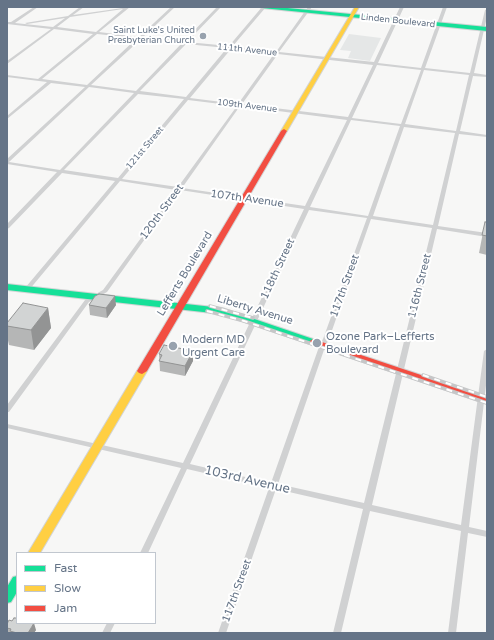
<!DOCTYPE html>
<meta charset="utf-8">
<style>
body{margin:0}
#map{position:relative;width:494px;height:640px;overflow:hidden;background:#f7f7f6;font-family:"Varela Round",sans-serif}
canvas{display:block}
.frame{position:absolute;inset:0;border:8px solid #657487;pointer-events:none}
.legend{position:absolute;left:16px;top:552px;width:140px;height:72px;box-sizing:border-box;background:#fff;border:1px solid #c1c7cf;margin:0;padding:5px 7px;list-style:none;font-size:12px;color:#657487}
.legend li{display:flex;align-items:center;gap:8px;height:20px}
.legend b{width:20px;border:1px solid #c1c7cf}
</style>
<div id="map">
<canvas width="494" height="640"></canvas>
<div class="frame"></div>
<ul class="legend">
<li><b style="height:5px;background:#16e098"></b>Fast</li>
<li><b style="height:5px;background:#ffcf43"></b>Slow</li>
<li><b style="height:5px;background:#f24e42"></b>Jam</li>
</ul>
</div>
<script>
const context = document.querySelector('canvas').getContext('2d');
context.lineJoin = 'round';
function fill(path, color) { context.fillStyle = color; context.fill(path, 'evenodd'); }
const poly = rows => new Path2D(rows.map(r => 'M' + r).join(''));
function trace(path, color, width, dash) { context.strokeStyle = color; context.lineWidth = width; context.lineCap = dash ? 'butt' : 'round'; context.setLineDash(dash || []); context.stroke(path); }
function label(font, color, halo, rows, align = 'center') {
  context.font = font + ' "Varela Round",sans-serif'; context.lineWidth = 4; context.setLineDash([]); context.textBaseline = 'middle'; context.strokeStyle = halo; context.fillStyle = color; for (const [text, x, y, turn = 0] of rows) {
    context.save(); context.translate(x, y); context.rotate((+turn || 0) * Math.PI / 180); context.textAlign = isNaN(turn) ? turn : align; if (halo) context.strokeText(text, 0, 0); context.fillText(text, 0, 0); context.restore();
  }
}
const built = poly([
 [349,34,381,38,370,61,348,58,351,51,340,50]
]);
const street = poly([
 [34,7,38,7,15,23,53,27,65,18,27,24,25,23,68,16,80,7,84,7,73,15,130,7,99,32,139,37,171,7,175,7,143,37,184,41,217,7,221,7,187,42,229,46,262,7,266,7,232,47,276,52,308,7,312,7,279,52,374,62,400,7,404,7,378,63,421,68,443,7,447,7,425,68,470,73,485,10,487,9,487,17,474,73,487,75,487,77,473,76,460,131,487,135,487,137,459,134,438,226,487,233,487,237,437,229,372,505,461,525,484,351,487,349,487,377,469,527,487,531,487,537,468,533,456,633,448,633,461,531,370,511,341,633,333,633,363,509,276,489,226,633,218,633,269,488,187,469,148,553,140,553,181,468,7,428,7,424,183,463,304,209,180,190,107,292,89,302,9,412,7,412,7,405,85,300,103,290,176,190,120,181,29,290,25,290,24,289,25,288,115,181,62,173,9,228,7,229,7,224,57,172,7,164,7,159,85,87,51,83,7,119,7,116,47,82,7,77,7,75,38,79,93,34,54,29,7,64,7,61,51,29,7,24,7,22,11,22,34,7],
 [123,9,96,32,57,27,70,17,123,9],
 [97,34,137,38,87,85,42,79,97,34],
 [141,39,182,43,136,91,91,85,141,39],
 [186,44,227,48,186,97,140,91,186,44],
 [231,49,274,54,238,104,190,98,231,49],
 [278,54,373,65,348,117,242,104,278,54],
 [377,65,421,70,401,124,352,118,377,65],
 [424,70,469,75,456,131,405,124,424,70],
 [89,87,134,93,60,170,9,162,89,87],
 [138,94,184,99,118,178,64,170,138,94],
 [188,100,237,106,178,187,122,179,188,100],
 [240,106,347,120,305,206,182,188,240,106],
 [351,120,400,126,368,216,310,207,351,120],
 [404,127,455,133,433,225,373,216,404,127],
 [309,210,367,218,323,339,320,344,271,483,190,464,309,210],
 [371,219,432,228,364,503,278,484,326,344,329,339,371,219],
 [107,623,115,623,110,633,102,633,107,623]
]);
const fast = poly([
 [260,7,277,7,487,27,487,31,262,8,260,7],
 [7,284,222,308,316,340,318,342,316,344,310,344,221,314,7,290,7,284],
 [17,576,17,592,11,602,7,603,7,587,13,577,17,576]
]);
const slow = poly([
 [355,7,359,7,287,131,282,132,281,131,355,7],
 [142,368,147,371,40,553,28,553,137,371,142,368]
]);
const jam = poly([
 [284,129,287,131,147,371,142,374,139,373,137,371,281,131,284,129],
 [313,339,487,397,487,404,310,344,308,342,313,339]
]);
const rail = poly([
 [210,306,253,318],
 [207,311,244,321,487,403],
 [423,375,487,397]
]);
const wall = poly([
 [485,222,487,222,487,255,479,253],
 [89,305,116,305,107,318,90,315],
 [48,308,51,328,34,350,9,345,7,336,7,323],
 [159,354,193,361,185,376,160,371],
 [7,624,36,630,34,633,7,633]
]);
const shadedWall = poly([
 [115,296,116,305,107,318,106,308],
 [48,308,51,328,34,350,31,330],
 [193,351,193,361,185,376,185,366],
 [34,623,36,630,34,633,28,633]
]);
const building = poly([
 [485,222,487,222,487,236,482,235,485,222],
 [99,294,115,296,106,308,89,305,95,296,99,294],
 [23,303,48,308,31,330,7,326,7,323,23,303],
 [164,345,193,351,185,366,159,361,162,355,159,354,164,345],
 [14,618,17,618,17,623,34,623,28,633,17,633,10,631,11,629,7,628,7,624,9,620,12,621,14,618]
]);
const markers = [
 [203,36,4,"#98a2ae"],
 [317,343,5,"#98a2ae"],
 [173,346,5,"#98a2ae"]
];
const farStreetnames = [
 ["Linden Boulevard",398,21,6],
 ["111th Avenue",247,50,6],
 ["109th Avenue",247,106,7],
 ["121st Street",145,148,-50]
];
const farPoinames = [
 ["Saint Luke's United",195,31],
 ["Presbyterian Church",195,41]
];
const streetNames = [
 ["107th Avenue",247,199,8],
 ["120th Street",162,212,-54],
 ["118th Street",278,269,-65],
 ["Lefferts Boulevard",185,274,-59],
 ["117th Street",345,286,-70],
 ["116th Street",420,286,-76],
 ["Liberty Avenue",255,310,17],
 ["117th Street",237,591,-70]
];
const poiNames = [
 ["Ozone Park–Lefferts",326,337],
 ["Boulevard",326,350],
 ["Modern MD",182,340],
 ["Urgent Care",182,353]
];
const nearStreetnames = [
 ["103rd Avenue",247,480,13]
];
fill(built, '#e5e7e7');
trace(fast, '#d2d4d5', 2);
trace(slow, '#d2d4d5', 2);
trace(jam, '#d2d4d5', 2);
fill(street, '#d0d1d2');
fill(fast, '#16e098');
fill(slow, '#ffcf43');
fill(jam, '#f24e42');
trace(rail, '#c6c7c8', 3.5);
trace(rail, '#fff', 2, [6]);
fill(wall, '#b5b6b6');
fill(shadedWall, '#939494');
fill(building, '#d2d4d4');
trace(building, '#939494', 1);
for (const [x, y, r, color] of markers) { const dot = new Path2D(); dot.arc(x, y, r, 0, 2 * Math.PI); context.fillStyle = color; context.fill(dot); trace(dot, '#fff', 1.5); }
label('9px', '#657487', '#fff', farStreetnames);
label('9px', '#657487', '#fff', farPoinames, 'right');
label('11px', '#657487', '#fff', streetNames);
label('11px', '#657487', '#fff', poiNames, 'left');
label('13px', '#657487', '#fff', nearStreetnames);
</script>
